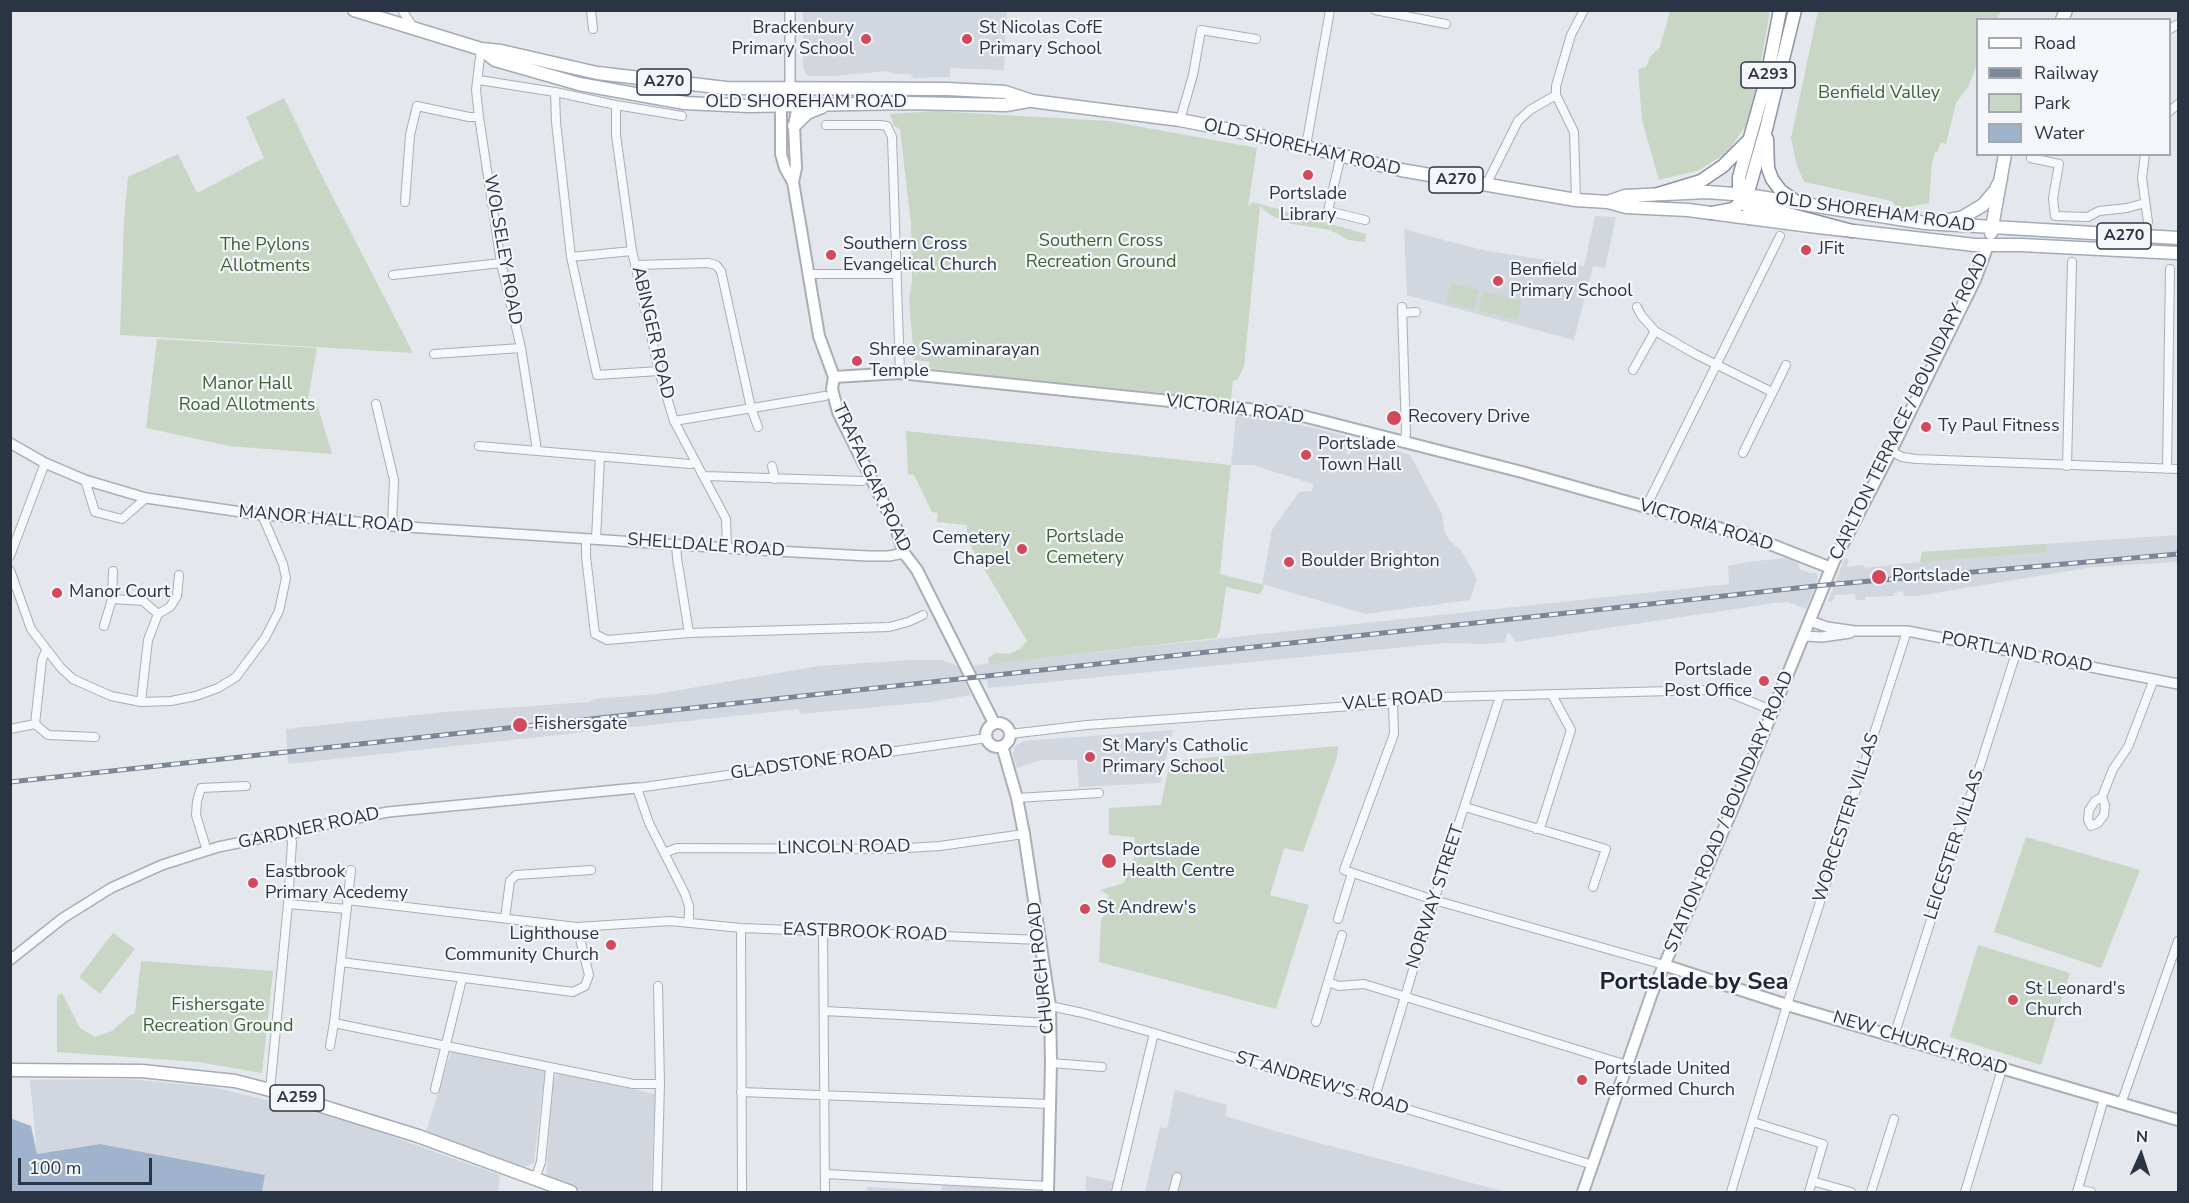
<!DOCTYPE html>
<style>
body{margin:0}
#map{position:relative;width:2189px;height:1203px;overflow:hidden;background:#e4e7ec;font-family:"Nunito Sans",sans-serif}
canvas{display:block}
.frame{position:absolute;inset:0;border:12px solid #2b3445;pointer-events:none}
.legend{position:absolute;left:1976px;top:18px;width:195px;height:138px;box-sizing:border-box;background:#f4f6f9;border:2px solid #a4a8b1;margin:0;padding:8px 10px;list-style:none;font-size:18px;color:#2b3445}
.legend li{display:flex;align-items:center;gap:12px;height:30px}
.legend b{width:30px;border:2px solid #a4a8b1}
.north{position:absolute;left:2111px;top:1125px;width:60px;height:60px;-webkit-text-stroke:4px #f4f6f9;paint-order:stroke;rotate:3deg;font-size:16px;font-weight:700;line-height:24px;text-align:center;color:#2b3445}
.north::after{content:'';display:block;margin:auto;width:21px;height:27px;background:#2b3445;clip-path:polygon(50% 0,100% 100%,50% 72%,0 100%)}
.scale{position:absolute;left:18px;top:1158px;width:134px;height:27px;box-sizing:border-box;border:3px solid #2b3445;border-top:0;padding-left:8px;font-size:18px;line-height:21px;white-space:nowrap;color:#2b3445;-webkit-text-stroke:4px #f4f6f9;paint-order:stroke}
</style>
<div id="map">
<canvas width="2189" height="1203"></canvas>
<div class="frame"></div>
<ul class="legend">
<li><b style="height:8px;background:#fff"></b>Road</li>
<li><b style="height:8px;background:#7d8696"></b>Railway</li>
<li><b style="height:16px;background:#c9d6c5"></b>Park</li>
<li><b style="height:16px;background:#9fb4cc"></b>Water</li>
</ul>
<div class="north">N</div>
<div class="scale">100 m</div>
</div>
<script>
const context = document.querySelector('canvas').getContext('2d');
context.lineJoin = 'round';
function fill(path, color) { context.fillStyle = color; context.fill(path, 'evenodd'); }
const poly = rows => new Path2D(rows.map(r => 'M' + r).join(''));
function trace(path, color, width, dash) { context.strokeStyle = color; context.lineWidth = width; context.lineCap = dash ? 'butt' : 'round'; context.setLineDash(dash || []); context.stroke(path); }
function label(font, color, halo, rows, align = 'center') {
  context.font = font + ' "Nunito Sans",sans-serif'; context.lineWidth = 4.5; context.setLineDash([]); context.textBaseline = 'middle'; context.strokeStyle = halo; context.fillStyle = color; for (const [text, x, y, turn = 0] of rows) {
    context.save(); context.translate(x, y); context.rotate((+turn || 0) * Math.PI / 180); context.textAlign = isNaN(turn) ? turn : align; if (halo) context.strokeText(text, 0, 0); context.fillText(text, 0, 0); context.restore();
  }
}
const built = poly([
 [803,11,1007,11,1004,70,950,68,950,77,914,78,910,74,895,74,888,71,833,76,808,76,803,69],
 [1595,216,1616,217,1605,268,1593,266,1574,340,1407,295,1404,229,1451,242,1488,251,1584,266],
 [1236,416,1277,419,1350,437,1346,454,1350,455,1355,438,1410,455,1442,514,1445,533,1449,540,1461,550,1477,579,1470,600,1365,614,1262,584,1272,530,1299,492,1312,491,1313,484,1253,465,1231,465],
 [2178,535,2178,562,2092,567,1917,596,1904,596,1903,591,1894,593,1894,596,1865,597,1865,600,1856,600,1855,594,1835,595,1832,602,1828,601,1845,558,1849,560,1846,567,1863,565,1865,568,1920,562,1922,552],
 [1786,558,1799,564,1799,569,1810,573,1816,573,1818,578,1806,609,1788,602,1775,603,1515,642,1510,633,1507,633,1505,642,1485,644,1445,643,988,688,987,680,964,681,971,695,930,702,800,714,799,709,288,764,286,729,445,712,589,702,594,699,657,694,818,666,912,660,942,660,958,666,961,671,976,670,974,665,1729,584,1728,566,1747,562],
 [1173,730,1160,783,1079,787,1077,760,1041,760,1017,768,1013,755,1015,746,1024,741],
 [451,1051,545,1070,534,1163,522,1168,425,1135],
 [558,1073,655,1094,651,1192,586,1192,546,1179,553,1079],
 [128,1079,212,1087,284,1104,368,1128,500,1175,498,1192,262,1192,265,1175,100,1144,37,1154,30,1080],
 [1175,1090,1227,1105,1225,1116,1289,1135,1506,1192,1145,1192,1160,1127,1167,1129],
 [1086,1176,1120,1183,1119,1191,1127,1192,1086,1192],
 [942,1183,1040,1185,1040,1192,867,1192,867,1187,941,1191]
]);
const green = poly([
 [1670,11,1770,11,1757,86,1745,127,1727,153,1697,171,1659,180,1642,120,1638,69,1646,67,1650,57,1660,47],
 [1818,11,2001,11,1997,19,1978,20,1977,65,1968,87,1956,103,1946,144,1941,143,1937,152,1935,152,1932,162,1929,203,1898,209,1892,201,1804,182,1797,166,1791,138],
 [284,98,322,176,413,353,120,335,124,221,128,177,178,154,197,193,264,158,246,117],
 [934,111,1109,121,1257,148,1248,206,1253,202,1366,234,1365,242,1349,240,1330,230,1292,224,1270,215,1260,206,1244,367,1237,380,1233,380,1231,400,965,373,928,368,930,362,914,360,909,298,912,282,911,224,900,129,894,126,890,114],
 [1451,283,1479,290,1474,310,1446,302],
 [1483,291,1522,301,1517,320,1478,310],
 [157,339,317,348,307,405,318,407,332,454,229,446,146,428],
 [906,431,1231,465,1220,574,1264,585,1262,592,1258,594,1226,587,1220,631,1216,638,989,664,988,658,996,653,1009,654,1020,649,1027,641,967,540,967,525,937,522,938,513,932,512,914,475,908,474],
 [2045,544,2048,552,1920,562,1922,552],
 [1338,746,1337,757,1303,852,1284,848,1270,895,1309,905,1276,1009,1099,962,1101,919,1109,910,1107,902,1109,895,1100,890,1124,883,1129,870,1133,866,1135,837,1109,835,1109,808,1161,805,1170,761],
 [2026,837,2140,870,2101,968,1994,932],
 [113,933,135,949,100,994,79,977],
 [1978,945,2070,973,2041,1065,1950,1037],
 [141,961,273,971,262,1073,198,1062,57,1052,57,996,62,993,80,1028,95,1037,112,1031,129,1016,135,1013]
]);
const water = poly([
 [10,1118,31,1126,37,1154,100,1144,265,1175,262,1192,11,1192]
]);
const minor = poly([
 [402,10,413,27],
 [591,10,593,29],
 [1375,10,1446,24],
 [2170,29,2178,24],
 [481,49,476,90,479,117,501,263,521,348,537,450],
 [479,80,555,92,616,105,682,116],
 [555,92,556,122,571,257,597,375,659,371],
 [616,105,616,135,632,251,659,371,674,421,726,519,727,548],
 [2170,111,2178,104],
 [1180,120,1193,75,1201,30,1256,39],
 [826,125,880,125,887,126,892,137,900,373],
 [1306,146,1330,10],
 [2145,154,2142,178,2148,222],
 [1341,155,1328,211,1365,220],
 [2031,158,2059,164,2053,198,2055,216,2088,217,2099,211,2127,208,2145,203],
 [1486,185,1518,121,1530,110,1556,95],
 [1576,200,1574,132,1556,95,1556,86,1571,35,1584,10],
 [405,202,410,135,417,106,469,117,479,117],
 [571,257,632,251],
 [635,265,708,263,716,265,721,271,751,408,758,427],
 [808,274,896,274],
 [393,275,501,263],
 [1402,307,1406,433,1404,443],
 [1637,307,1641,315,1655,331,1695,354,1772,392],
 [1402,313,1416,312],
 [434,354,521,348],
 [1633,370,1655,331],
 [376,404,394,480,392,526],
 [674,421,825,396],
 [479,446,690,464,696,463],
 [1891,451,1902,457,1916,459,2178,469],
 [1743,453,1786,365],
 [772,466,775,479],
 [2067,466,2072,262],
 [2167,469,2170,269],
 [705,476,862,481],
 [85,480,95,512,122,519,146,498],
 [1646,507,1780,236],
 [586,539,586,556,595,634,607,640,689,633,677,558,676,544],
 [596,539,600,457],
 [10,556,45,463],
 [10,570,31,629,61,668,73,679,111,696,141,702,171,701,196,696,218,688,236,677,265,638,279,611,286,578,283,564,262,515],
 [113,571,112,599,143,601,158,614,148,640,141,702],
 [158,614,170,607,177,596,179,575],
 [104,626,112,599],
 [689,633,889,627,908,622,923,615],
 [1393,703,1394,734,1344,870,1434,900,1664,965],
 [35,724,42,660,46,650],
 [10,729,35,724,48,735,95,737],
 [1010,734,1087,725,1393,703,1405,698,1708,690,1732,694,1774,711],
 [2102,797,2095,801,2089,810,2088,820,2091,826,2098,823,2104,815,2105,805,2102,797,2113,769,2128,747,2154,679],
 [1017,798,1099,793],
 [1465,807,1606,849,1593,887],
 [1536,829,1541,825,1571,730,1552,695],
 [207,851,196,815,197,801,201,788,246,786],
 [664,853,677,848,890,849,940,846,1024,834],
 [347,900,577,927,670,921,741,928,1041,940],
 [288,904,347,909],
 [505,918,510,881,516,875,591,870],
 [1338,919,1352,873],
 [689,923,689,906,685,894,649,823,637,788,987,738],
 [741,928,742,1192],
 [823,932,825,1192],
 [341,962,573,992,585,986,589,975,577,927],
 [1328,982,1339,986,1364,984,1627,1065],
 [1050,1006,1083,1013,1147,1031,1593,1165],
 [824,1011,1051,1023],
 [1316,1022,1342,935],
 [334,1023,633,1084,660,1084],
 [1894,1036,2016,653],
 [330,1046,334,1023,351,870],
 [1051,1063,1102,1067],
 [435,1089,462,979],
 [270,1090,288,904,292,842,290,835],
 [741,1092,1051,1104],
 [1374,1100,1434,900,1500,696],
 [2121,1104,2178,941],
 [1753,1122,1823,1144,1809,1192],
 [825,1174,1048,1186],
 [535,1179,541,1162,550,1068],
 [1812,1181,1851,1192],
 [2078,1189,2091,1192],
 [657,1192,660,1084,658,986],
 [1116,1192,1154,1033],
 [1173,1192,1177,1177],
 [1731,1192,1787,1005,1907,631],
 [1871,1192,1894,1119],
 [1965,1192,2002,1069],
 [2077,1192,2104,1099]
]);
const tertiary = poly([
 [790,90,790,10],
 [10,443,45,463,85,480,146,498,262,515,338,520,392,526,758,550,868,556,889,556,904,553],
 [1810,621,1827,627,1855,631,1907,631,2178,684],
 [1805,636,1822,637,1850,633],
 [10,960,63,918,111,888,162,865,218,847,282,834,290,835,307,828,388,812,637,788]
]);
const secondary = poly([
 [790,90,781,105,781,154,785,168,793,182,819,336,834,377,832,389,838,412,896,528,904,553,917,570,994,723],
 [790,90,798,105,794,126,796,168,793,182],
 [834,377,900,373,1295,414,1522,472,1646,507,1757,539,1831,568],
 '986 735a12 12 0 1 1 24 0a12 12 0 1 1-24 0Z',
 [1002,746,1017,798,1024,834,1050,1006,1051,1063,1048,1192],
 [1664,965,1787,1005,2178,1120],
 [1583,1192,1652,993,1733,808,1834,561,1891,451,1975,280,1988,245]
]);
const primary = poly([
 [354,10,481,49,501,51,597,73,726,88,947,89,1005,92,1032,101,1180,120,1261,136,1401,170,1576,200,1608,202,1626,207,1688,210,1810,226,1975,245,2021,245,2178,253],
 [2062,20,2066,10],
 [481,49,495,60,579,84,685,103,749,106,906,103,1006,105,1028,101],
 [794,126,807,113,822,107],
 [1608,202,1625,196,1707,192,1747,195,1925,223,2178,238],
 [1944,221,1963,217,1983,205,1995,191,2001,179],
 [1991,233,2005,154],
 [10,1070,142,1071,235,1081,270,1090,418,1136,571,1192]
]);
const trunk = poly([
 [1780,10,1767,77,1739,177,1739,198,1748,207,1781,212,1852,231],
 [1767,139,1768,168,1772,179,1781,191,1798,203],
 [1658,194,1701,181,1723,166,1748,141],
 [1712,213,1733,209,1746,199,1766,129,1795,10]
]);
const rail = poly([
 [10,782,1825,585,2178,554]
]);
const markers = [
 [866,39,6,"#d1495b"],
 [967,39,6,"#d1495b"],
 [1308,175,6,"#d1495b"],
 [1806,250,6,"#d1495b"],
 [831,255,6,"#d1495b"],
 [1498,281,6,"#d1495b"],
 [857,361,6,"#d1495b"],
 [1394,418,8,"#d1495b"],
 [1926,427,6,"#d1495b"],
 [1306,455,6,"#d1495b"],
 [1022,549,6,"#d1495b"],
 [1289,562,6,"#d1495b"],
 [1879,577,8,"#d1495b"],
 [57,593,6,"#d1495b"],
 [1764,681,6,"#d1495b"],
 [520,725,8,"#d1495b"],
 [1090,757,6,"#d1495b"],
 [1109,861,8,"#d1495b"],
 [253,883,6,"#d1495b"],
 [1085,909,6,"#d1495b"],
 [611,945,6,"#d1495b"],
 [2013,1000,6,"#d1495b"],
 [1582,1080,6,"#d1495b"]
];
const shields = [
 [1768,75,54],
 [664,82,54],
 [1456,180,54],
 [2124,236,54],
 [297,1098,54]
];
const shieldNames = [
 ["A293",1768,75],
 ["A270",664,82],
 ["A270",1456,180],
 ["A270",2124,236],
 ["A259",297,1098]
];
const poiNames = [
 ["Brackenbury",854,29,"right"],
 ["Primary School",854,50,"right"],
 ["St Nicolas CofE",979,29],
 ["Primary School",979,50],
 ["Portslade",1308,195,"center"],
 ["Library",1308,216,"center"],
 ["Southern Cross",843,245],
 ["Evangelical Church",843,266],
 ["JFit",1818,250],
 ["Benfield",1510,271],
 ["Primary School",1510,292],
 ["Shree Swaminarayan",869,351],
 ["Temple",869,372],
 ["Recovery Drive",1408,418],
 ["Ty Paul Fitness",1938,427],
 ["Portslade",1318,445],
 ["Town Hall",1318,466],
 ["Cemetery",1010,539,"right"],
 ["Chapel",1010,560,"right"],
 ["Boulder Brighton",1301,562],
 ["Portslade",1892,577],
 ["Manor Court",69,593],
 ["Portslade",1752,671,"right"],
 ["Post Office",1752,692,"right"],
 ["Fishersgate",534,725],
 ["St Mary's Catholic",1102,747],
 ["Primary School",1102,768],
 ["Portslade",1122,851],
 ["Health Centre",1122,872],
 ["Eastbrook",265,873],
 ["Primary Acedemy",265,894],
 ["St Andrew's",1097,909],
 ["Lighthouse",599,935,"right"],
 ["Community Church",599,956,"right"],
 ["St Leonard's",2025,990],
 ["Church",2025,1011],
 ["Portslade United",1594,1070],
 ["Reformed Church",1594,1091]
];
const parkNames = [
 ["Benfield Valley",1879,94],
 ["Southern Cross",1101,242],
 ["Recreation Ground",1101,263],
 ["The Pylons",265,246],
 ["Allotments",265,267],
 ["Manor Hall",247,385],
 ["Road Allotments",247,406],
 ["Portslade",1085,538],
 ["Cemetery",1085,559],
 ["Fishersgate",218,1006],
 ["Recreation Ground",218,1027]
];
const streetNames = [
 ["OLD SHOREHAM ROAD",806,103],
 ["OLD SHOREHAM ROAD",1302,148,13],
 ["OLD SHOREHAM ROAD",1875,213,8],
 ["WOLSELEY ROAD",502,250,80],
 ["ABINGER ROAD",652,333,77],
 ["CARLTON TERRACE / BOUNDARY ROAD",1910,407,-64],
 ["VICTORIA ROAD",1235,410,7],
 ["TRAFALGAR ROAD",871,478,65],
 ["MANOR HALL ROAD",326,520,5],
 ["VICTORIA ROAD",1706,526,17],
 ["SHELLDALE ROAD",706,546,4],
 ["PORTLAND ROAD",2017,653,11],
 ["VALE ROAD",1393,701,-5],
 ["GLADSTONE ROAD",812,763,-8],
 ["STATION ROAD / BOUNDARY ROAD",1730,812,-67],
 ["WORCESTER VILLAS",1847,818,-72],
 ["GARDNER ROAD",309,829,-12],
 ["LEICESTER VILLAS",1955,845,-72],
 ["LINCOLN ROAD",844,848,-1],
 ["NORWAY STREET",1436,897,-72],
 ["EASTBROOK ROAD",865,933,2],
 ["CHURCH ROAD",1042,968,-96],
 ["NEW CHURCH ROAD",1920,1044,17],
 ["ST ANDREW'S ROAD",1322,1084,17]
];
const districtNames = [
 ["Portslade by Sea",1694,983]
];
fill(built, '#d2d6de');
fill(green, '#c9d6c5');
fill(water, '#9fb4cc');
trace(minor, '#a9aeb7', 10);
trace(tertiary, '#a9aeb7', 12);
trace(secondary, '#a9aeb7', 14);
trace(primary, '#a3abb8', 15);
trace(trunk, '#8b94a3', 15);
trace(minor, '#f7f8fa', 8);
trace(tertiary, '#f7f8fa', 9);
trace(secondary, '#fff', 10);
trace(primary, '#fff', 12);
trace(trunk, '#fff', 12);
trace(rail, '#7d8696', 5);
trace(rail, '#f4f6f9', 3, [9]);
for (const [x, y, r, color] of markers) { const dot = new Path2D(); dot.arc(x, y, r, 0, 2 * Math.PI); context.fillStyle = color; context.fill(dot); trace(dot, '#f4f6f9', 2); }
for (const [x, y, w] of shields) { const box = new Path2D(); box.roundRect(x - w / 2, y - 13, w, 26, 4.5); context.fillStyle = '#f4f6f9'; context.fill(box); trace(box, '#2b3445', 1.5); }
label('bold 16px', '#2b3445', null, shieldNames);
label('18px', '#2b3445', '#f4f6f9', poiNames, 'left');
label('18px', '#3f6138', '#f4f6f9', parkNames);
label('18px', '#2b3445', '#f4f6f9', streetNames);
label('bold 24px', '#1d2536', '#f4f6f9', districtNames);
</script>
